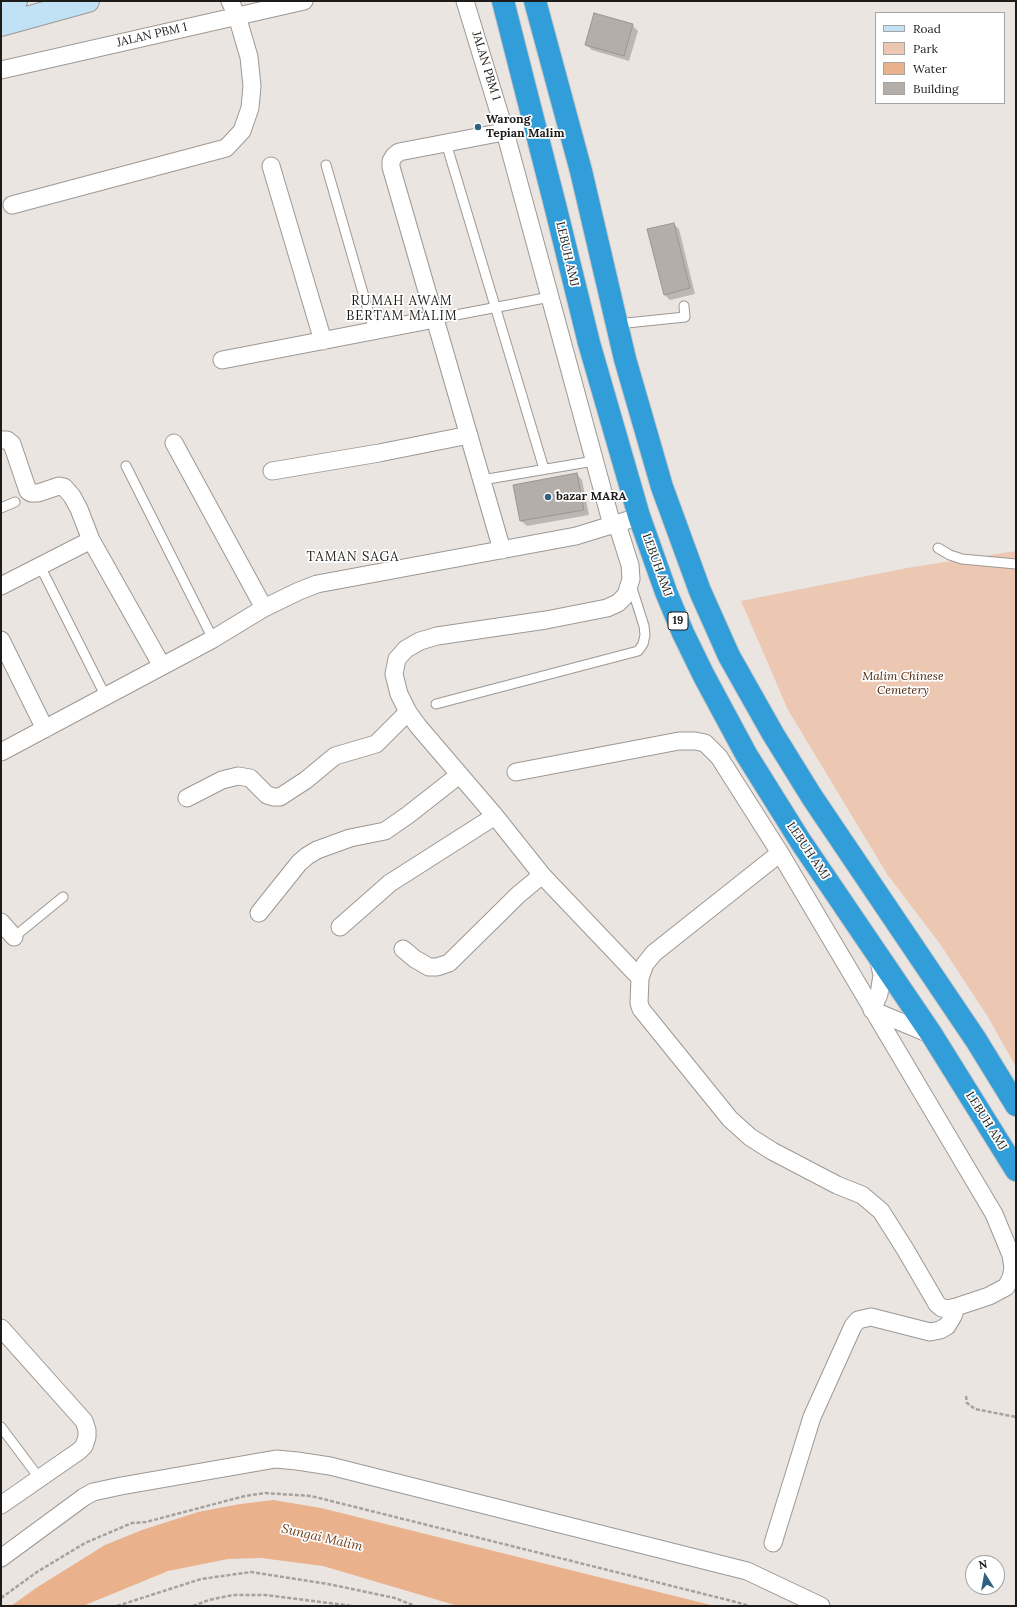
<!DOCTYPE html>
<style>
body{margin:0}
#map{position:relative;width:1017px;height:1607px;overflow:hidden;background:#ebe5e1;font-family:Lora,serif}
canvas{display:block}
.frame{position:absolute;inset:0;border:2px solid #1e1c1a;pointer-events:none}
.legend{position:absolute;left:875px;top:12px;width:130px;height:92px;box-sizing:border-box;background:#fff;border:1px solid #a5a4a3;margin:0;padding:5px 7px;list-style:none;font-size:12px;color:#1e1c1a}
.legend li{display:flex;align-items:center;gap:8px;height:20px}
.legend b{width:20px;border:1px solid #a5a4a3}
.north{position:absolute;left:965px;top:1555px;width:40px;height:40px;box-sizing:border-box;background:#fff;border:1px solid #a5a4a3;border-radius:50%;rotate:349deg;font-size:11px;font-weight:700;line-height:16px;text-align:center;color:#1e1c1a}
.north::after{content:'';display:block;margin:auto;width:14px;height:18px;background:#30617f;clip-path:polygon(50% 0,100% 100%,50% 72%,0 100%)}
</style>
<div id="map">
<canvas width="1017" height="1607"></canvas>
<div class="frame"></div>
<ul class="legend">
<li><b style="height:5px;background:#c1e2f4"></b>Road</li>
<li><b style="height:11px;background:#ecc8b2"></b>Park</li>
<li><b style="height:11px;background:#eab18d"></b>Water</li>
<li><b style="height:11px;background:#b3aeaa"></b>Building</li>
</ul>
<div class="north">N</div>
</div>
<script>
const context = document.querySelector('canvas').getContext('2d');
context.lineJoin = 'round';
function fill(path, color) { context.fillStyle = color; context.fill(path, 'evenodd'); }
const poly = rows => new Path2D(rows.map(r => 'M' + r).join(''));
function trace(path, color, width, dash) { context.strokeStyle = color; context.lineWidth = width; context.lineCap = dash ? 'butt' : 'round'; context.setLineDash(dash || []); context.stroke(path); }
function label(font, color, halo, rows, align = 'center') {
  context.font = font + ' Lora,serif'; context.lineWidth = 3.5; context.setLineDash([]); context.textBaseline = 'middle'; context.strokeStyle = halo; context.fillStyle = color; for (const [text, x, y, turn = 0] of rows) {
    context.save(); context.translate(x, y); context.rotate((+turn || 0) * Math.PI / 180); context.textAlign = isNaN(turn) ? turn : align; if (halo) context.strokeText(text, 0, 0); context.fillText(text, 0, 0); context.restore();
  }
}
const green = poly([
 [1016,551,1016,1067,988,1017,940,944,887,874,788,710,741,601,907,568]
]);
const water = poly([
 [273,1500,321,1508,715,1606,458,1606,323,1566,261,1558,228,1559,168,1571,83,1606,11,1606,36,1588,105,1545,142,1530,198,1512,240,1504]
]);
const shadow = poly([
 [632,25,638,31,629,61,592,50,586,45],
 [674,224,679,229,695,294,670,300,664,294],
 [577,474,582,480,589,515,527,526,521,521]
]);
const building = poly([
 [594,13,633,24,624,56,585,45,594,13],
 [674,223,690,288,664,295,647,229,674,223],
 [577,473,584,510,520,521,513,485,577,473]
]);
const path = poly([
 [966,1396,967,1403,975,1409,1016,1417],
 [1,1598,37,1572,85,1543,132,1523,146,1522,245,1496,265,1493,311,1496,736,1602,749,1606],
 [117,1606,201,1579,251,1572,328,1584,395,1598,415,1606],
 [193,1606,209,1600,233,1595,265,1595,353,1606]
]);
const lane = poly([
 [446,143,544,469],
 [326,165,374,331],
 [435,319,550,297],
 [617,324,685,317,684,306],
 [126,466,213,639],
 [482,480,594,461],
 [1,508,15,502],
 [938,548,950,555,962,559,1016,564],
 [40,566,106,697],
 [436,704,638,651,643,644,645,635,644,626,631,585],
 [14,937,63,897],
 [1,1427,40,1479]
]);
const street = poly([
 [465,1,505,132,612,525],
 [1,70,304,1],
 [271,166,323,341],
 [12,205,226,148,242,131,250,108,252,86,249,57,237,16,230,1],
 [222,360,435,319],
 [1,440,7,440,12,444,28,491,31,493,38,493,59,486,64,487,72,496,79,509,91,540,162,666],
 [174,443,264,608],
 [272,471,379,453,469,435],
 [617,524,630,565,631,579,626,595,618,603,607,608,546,620,437,636,420,641,406,649,397,659,394,674,399,694,408,712,418,726,495,816,542,875,640,978],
 [502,550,391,167,391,161,394,156,399,152,535,126],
 [1,586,91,540],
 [1,640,45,729],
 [1,752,213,639,264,608,299,591,317,584,576,536,628,520],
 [516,772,679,741,695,741,705,743,719,757,780,853,994,1214,1011,1255,1013,1268,1011,1278,1006,1287,989,1296,956,1307,953,1316,947,1326,940,1330,930,1332,871,1317,858,1320,853,1326,812,1417,773,1543],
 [187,798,222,780,238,776,250,778,267,795,274,797,280,797,306,780,335,756,376,744,408,712],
 [780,853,654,953,645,964,640,978,639,1003,641,1009,730,1119,750,1137,772,1151,837,1185,862,1195,881,1211,905,1249,937,1304,942,1308,948,1309,956,1307],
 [259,913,299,863,307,856,317,850,350,838,385,831,408,815,459,775],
 [1,922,14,937],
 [340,927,390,883,495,816],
 [403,949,415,959,429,967,437,967,449,963,518,895,542,875],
 [878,957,882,975,879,994,872,1010,932,1035],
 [1,1328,84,1421,87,1430,87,1437,84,1446,79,1451,1,1505],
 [1,1558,84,1497,93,1492,121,1486,276,1459,297,1461,330,1466,747,1571,821,1606]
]);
const secondary = poly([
 [1,5,16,1],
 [1,25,88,1]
]);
const highway = poly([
 [503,1,556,209,589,343,639,516,666,592,683,633,704,676,746,754,801,842,932,1035,1016,1170],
 [535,1,581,171,625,359,662,487,700,591,729,656,773,734,812,797,976,1040,1016,1105]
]);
const markers = [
 [478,127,4,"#30617f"],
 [548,497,4,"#30617f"]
];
const shields = [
 [678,621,20]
];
const shieldNames = [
 ["19",678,621]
];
const streetNames = [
 ["JALAN PBM 1",152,35,-13],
 ["JALAN PBM 1",486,66,73],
 ["LEBUH AMJ",567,254,77],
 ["LEBUH AMJ",657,565,70],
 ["LEBUH AMJ",808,851,56],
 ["LEBUH AMJ",986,1121,58]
];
const poiNames = [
 ["Warong",486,120],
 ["Tepian Malim",486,134],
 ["bazar MARA",556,497]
];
const parkNames = [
 ["Malim Chinese",903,677],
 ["Cemetery",903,691]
];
const neighbourhoodNames = [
 ["RUMAH AWAM",402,301],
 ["BERTAM MALIM",402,316],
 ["TAMAN SAGA",353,557]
];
const waterNames = [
 ["Sungai Malim",322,1538,13]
];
fill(green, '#ecc8b2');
fill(water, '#eab18d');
fill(shadow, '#0003');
fill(building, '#b3aeaa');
trace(building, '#9a9591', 1);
trace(lane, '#9d9894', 11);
trace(street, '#9d9894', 19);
trace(secondary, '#9d9894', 24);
trace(highway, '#c4c4c3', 24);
trace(path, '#a5a19d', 2.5, [4, 2]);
trace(lane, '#fff', 9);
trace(street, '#fff', 17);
trace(secondary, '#c1e2f4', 22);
trace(highway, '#319ed9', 22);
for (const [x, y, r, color] of markers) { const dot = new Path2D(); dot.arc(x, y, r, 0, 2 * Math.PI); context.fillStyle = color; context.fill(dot); trace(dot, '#fff', 1.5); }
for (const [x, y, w] of shields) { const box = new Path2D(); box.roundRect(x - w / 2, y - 9, w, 18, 3); context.fillStyle = '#fff'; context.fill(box); trace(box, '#1e1c1a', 1); }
label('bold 11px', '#1e1c1a', null, shieldNames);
label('12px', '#1e1c1a', '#fff', streetNames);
label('bold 12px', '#1e1c1a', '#fff', poiNames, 'left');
label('italic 12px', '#4a250a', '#fff', parkNames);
context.letterSpacing = '1px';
label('13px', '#1e1c1a', '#fff', neighbourhoodNames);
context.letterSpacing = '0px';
label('italic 13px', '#723d16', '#fff', waterNames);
</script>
